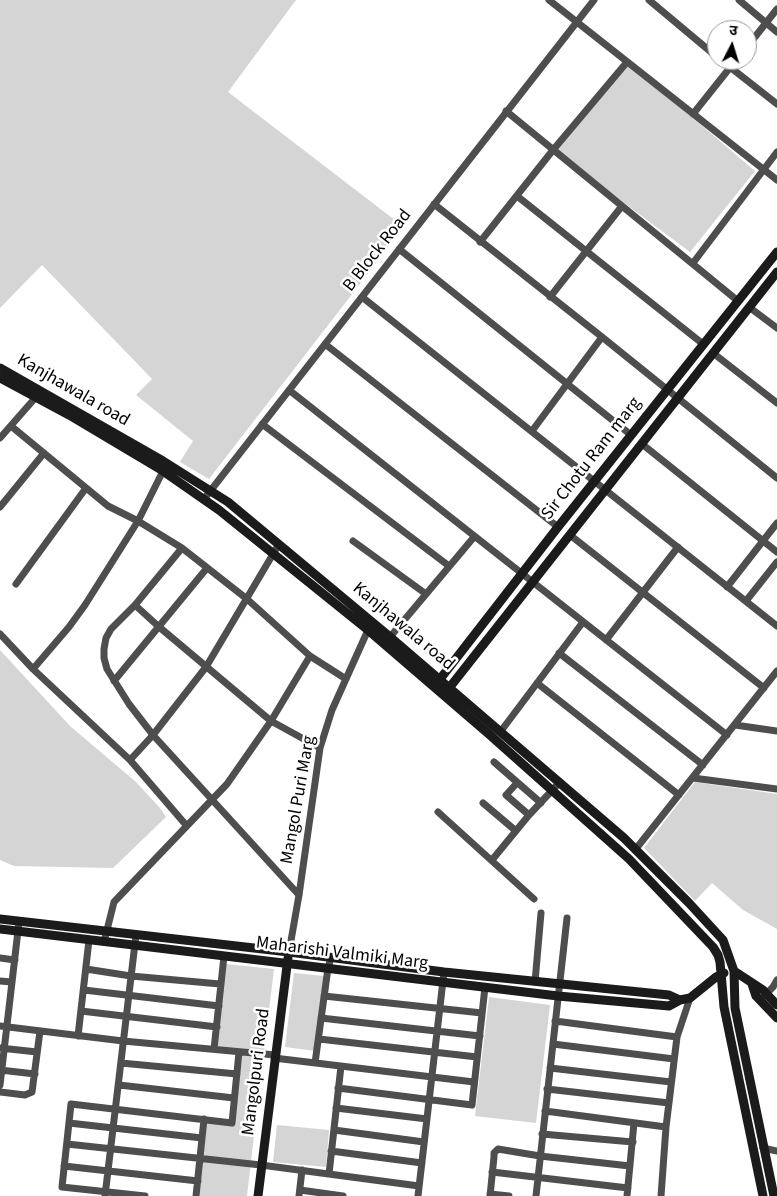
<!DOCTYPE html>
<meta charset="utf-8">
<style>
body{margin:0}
#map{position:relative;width:777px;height:1196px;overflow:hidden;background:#fff;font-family:"Source Sans 3","Noto Sans Devanagari",sans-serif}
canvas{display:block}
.north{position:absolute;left:707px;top:20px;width:50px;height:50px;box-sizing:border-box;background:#fff;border:1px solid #999;border-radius:50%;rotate:5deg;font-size:14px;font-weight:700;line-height:20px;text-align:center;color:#000}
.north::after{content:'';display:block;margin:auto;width:18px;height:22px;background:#000;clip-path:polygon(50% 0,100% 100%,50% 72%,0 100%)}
</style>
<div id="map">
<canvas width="777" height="1196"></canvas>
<div class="north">उ</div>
</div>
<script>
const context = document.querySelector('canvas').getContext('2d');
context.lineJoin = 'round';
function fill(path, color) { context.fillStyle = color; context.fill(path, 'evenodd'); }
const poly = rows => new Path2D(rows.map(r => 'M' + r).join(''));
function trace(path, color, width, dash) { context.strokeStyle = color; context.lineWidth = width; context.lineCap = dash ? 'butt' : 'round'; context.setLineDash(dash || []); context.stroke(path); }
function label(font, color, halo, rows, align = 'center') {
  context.font = font + ' "Source Sans 3",sans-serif'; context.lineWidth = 5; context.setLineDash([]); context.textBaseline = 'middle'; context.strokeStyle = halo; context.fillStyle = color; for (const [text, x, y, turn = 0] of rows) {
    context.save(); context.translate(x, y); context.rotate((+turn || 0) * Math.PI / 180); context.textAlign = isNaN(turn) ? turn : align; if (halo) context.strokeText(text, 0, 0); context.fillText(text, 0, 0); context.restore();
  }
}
const green = poly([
 [0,0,296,0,228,92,404,227,209,479,180,462,193,441,136,395,152,379,42,265,0,308],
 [627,62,755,171,690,252,553,150],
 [0,650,70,726,136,782,160,808,166,817,113,868,14,866,0,860],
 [695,782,777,794,777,929,743,910,712,883,695,901,644,848],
 [226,964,274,969,264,1052,217,1047],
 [294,973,324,976,315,1051,285,1047],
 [489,997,550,1005,536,1123,475,1116],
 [242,1055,263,1058,247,1196,198,1196,207,1117,235,1120],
 [277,1125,329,1130,326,1167,273,1162]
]);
const street = poly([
 [549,0,777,180],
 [649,0,717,57],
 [739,0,777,32],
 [747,47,777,9],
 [721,60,777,104],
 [506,111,738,301],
 [693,114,736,60],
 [517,196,703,344],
 [434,204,602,337,777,478],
 [480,242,553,150,627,62],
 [399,249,631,435],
 [693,263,777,152],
 [362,297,777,626],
 [550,297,622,206],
 [749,307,777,328],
 [325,344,558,527],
 [713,353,777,403],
 [289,390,727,735],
 [262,424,449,566],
 [11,426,108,506,138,521,182,548,247,599,310,656,346,679],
 [532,431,602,337],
 [0,438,36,397],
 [642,444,777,552],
 [204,499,594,0],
 [0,507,44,453],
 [570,535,764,688],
 [353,541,426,594],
 [182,548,135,605,111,629,106,638,104,649,104,658,107,669,129,704,153,735,299,895],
 [16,584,86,488],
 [727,587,777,523],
 [746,601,777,562],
 [135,605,158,626,271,721,320,748],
 [0,634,33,669,130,760,186,825],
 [390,637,474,537],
 [606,640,678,547],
 [559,653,703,765],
 [33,669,69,627,85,605,138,521,163,471],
 [114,681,207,568],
 [537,683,679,795],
 [735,725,777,731],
 [501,731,583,622],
 [130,760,153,735,206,667,279,544],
 [494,762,541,803],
 [693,778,777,789],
 [517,783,506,795,529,815],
 [483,803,516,831],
 [438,812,534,899],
 [635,850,777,671],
 [492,860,529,815,560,782],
 [104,942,114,902,227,784,271,721,310,656],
 [289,952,299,895,320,748,332,710,368,630],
 [0,958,15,960],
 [86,969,131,976,220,984],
 [0,981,12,982],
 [535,982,541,913],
 [84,990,219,1006],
 [324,996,482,1013],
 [763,997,773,987,777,980],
 [81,1011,217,1027],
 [321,1018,480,1036],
 [555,1021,677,1037],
 [0,1026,123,1041,275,1055],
 [78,1036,89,940],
 [319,1039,477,1057],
 [553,1044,674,1059],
 [0,1048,37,1052],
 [214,1049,224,956],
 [274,1058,474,1082],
 [121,1063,237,1074],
 [315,1063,328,968,331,958],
 [550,1068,671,1082],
 [0,1070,35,1074],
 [0,1085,19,922],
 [119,1085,234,1098],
 [338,1088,472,1105,485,987],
 [547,1089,669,1103],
 [0,1092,25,1095,32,1092,40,1031],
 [336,1108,427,1119],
 [545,1111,666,1127],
 [69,1123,202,1138],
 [334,1130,424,1142],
 [542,1134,633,1142],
 [67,1144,261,1165,419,1186],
 [763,1148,777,1151],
 [331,1151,422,1163],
 [64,1166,198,1181],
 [492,1172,628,1188],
 [329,1174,341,1066],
 [300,1190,343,1196],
 [490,1194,509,1196],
 [105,1196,136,935],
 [145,1196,62,1187,71,1104,232,1123,239,1052],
 [196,1196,204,1119],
 [299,1196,302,1170],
 [418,1196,444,972],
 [490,1196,494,1157,494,1153,498,1149,540,1156,630,1166],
 [536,1196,567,918],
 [627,1196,634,1123],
 [661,1196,666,1127,677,1037,690,998]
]);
const secondary = poly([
 [0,368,163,461,228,502,390,637,624,838,689,903,723,940,734,971,735,1008,774,1196],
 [0,378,69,415,163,471,219,510,368,630,490,735,629,859,713,947,718,955,720,962,724,1007,763,1196],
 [437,683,558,527,777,252],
 [446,692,777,272],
 [0,919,289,952,444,972,669,995,680,1000],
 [0,929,558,996,669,1006,680,1000,690,998,716,977,724,973],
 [734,971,763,990,777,1005],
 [752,984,756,996,777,1018],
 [258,1196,288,958]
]);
const streetNames = [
 ["B Block Road",378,251,-52],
 ["Kanjhawala road",73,391,30],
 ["Sir Chotu Ram marg",592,459,-52],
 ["Kanjhawala road",403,627,40],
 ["Mangol Puri Marg",299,800,-80],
 ["Maharishi Valmiki Marg",342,954,7],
 ["Mangolpuri Road",257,1072,-83]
];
fill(green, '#d5d5d5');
trace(street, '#4e4e4e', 7);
trace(secondary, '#1b1b1b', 9);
label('18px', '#000', '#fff', streetNames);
</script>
